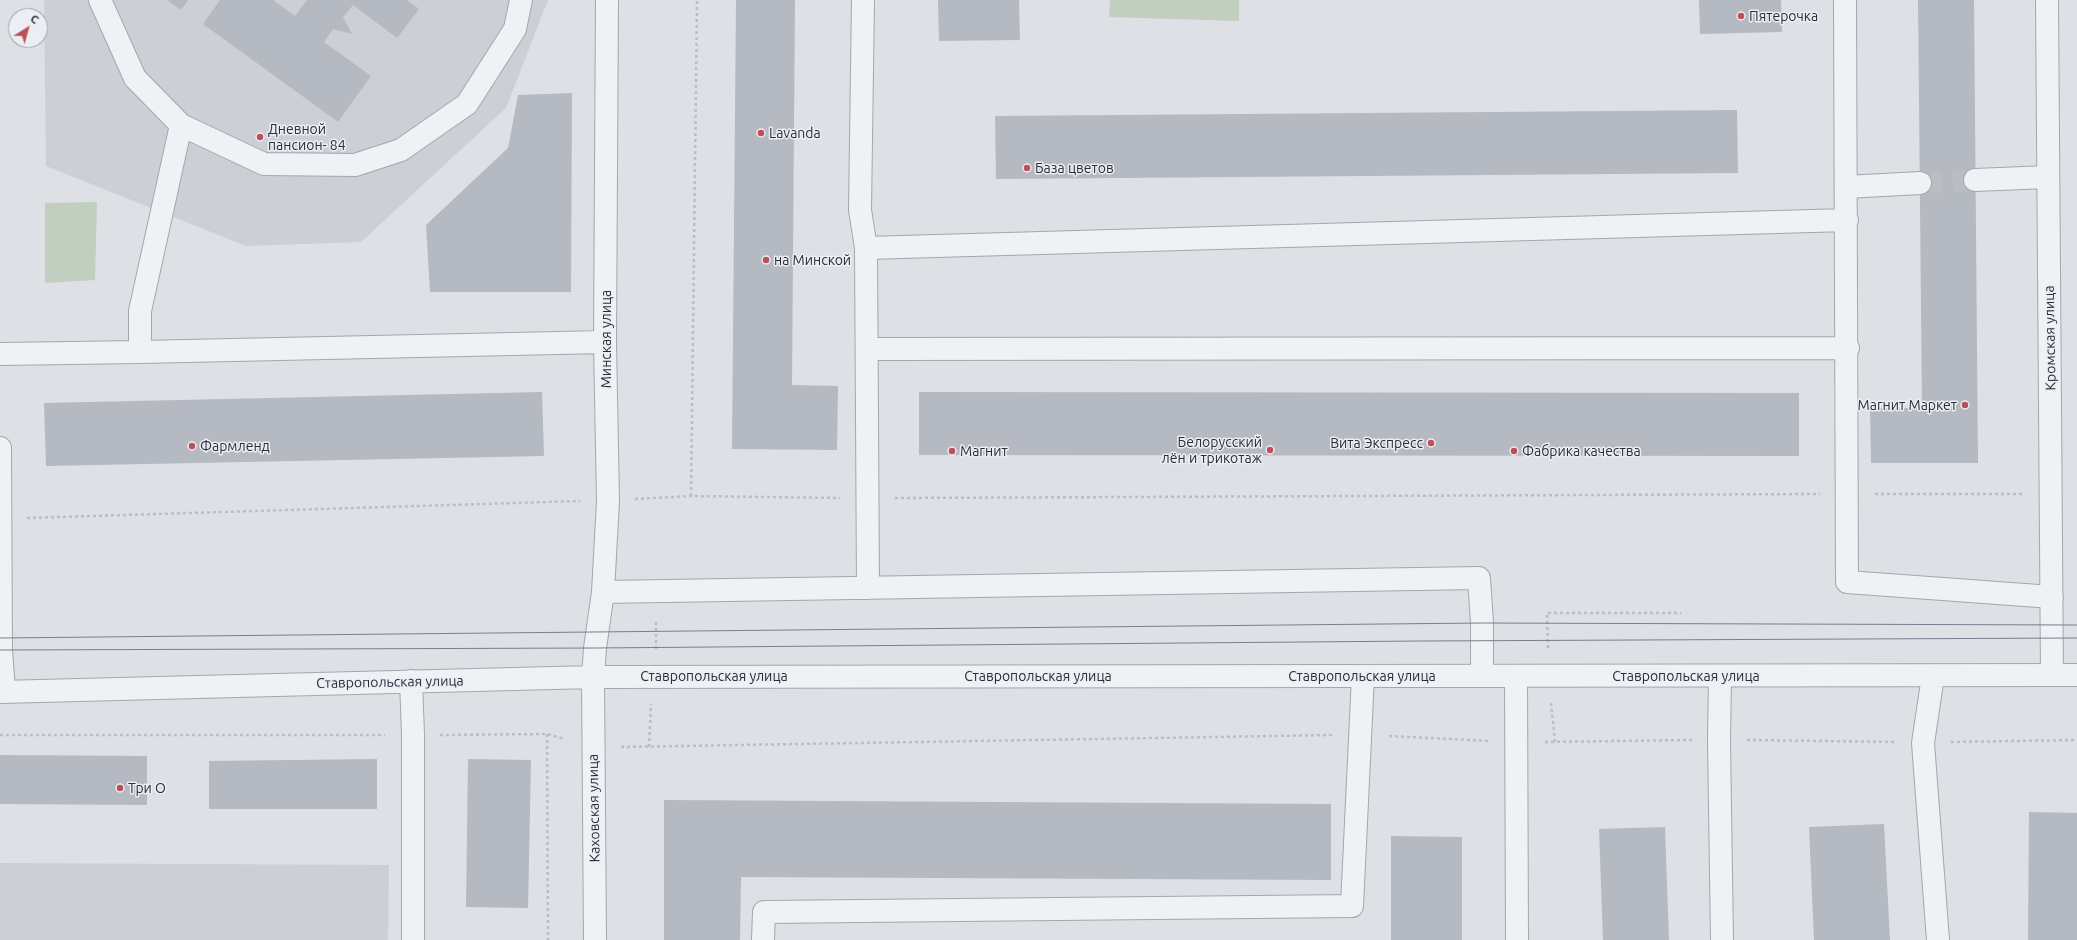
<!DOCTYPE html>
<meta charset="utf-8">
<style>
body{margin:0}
#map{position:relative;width:2077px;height:940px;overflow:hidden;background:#dde0e5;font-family:Ubuntu,sans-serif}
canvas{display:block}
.north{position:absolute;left:8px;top:8px;width:40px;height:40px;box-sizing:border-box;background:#eceef3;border:1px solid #9ea1a9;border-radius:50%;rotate:37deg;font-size:11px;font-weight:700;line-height:16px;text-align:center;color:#292d3a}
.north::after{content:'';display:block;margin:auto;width:14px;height:18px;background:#bd5056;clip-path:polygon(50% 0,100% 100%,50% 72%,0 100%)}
</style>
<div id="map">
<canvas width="2077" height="940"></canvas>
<div class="north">С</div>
</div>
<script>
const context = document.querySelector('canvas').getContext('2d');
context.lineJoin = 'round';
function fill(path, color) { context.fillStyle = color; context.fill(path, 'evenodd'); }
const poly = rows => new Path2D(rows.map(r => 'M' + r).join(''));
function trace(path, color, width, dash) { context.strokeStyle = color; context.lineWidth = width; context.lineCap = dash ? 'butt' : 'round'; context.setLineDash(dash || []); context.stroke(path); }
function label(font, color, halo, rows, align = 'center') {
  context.font = font + ' Ubuntu,sans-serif'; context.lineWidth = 3; context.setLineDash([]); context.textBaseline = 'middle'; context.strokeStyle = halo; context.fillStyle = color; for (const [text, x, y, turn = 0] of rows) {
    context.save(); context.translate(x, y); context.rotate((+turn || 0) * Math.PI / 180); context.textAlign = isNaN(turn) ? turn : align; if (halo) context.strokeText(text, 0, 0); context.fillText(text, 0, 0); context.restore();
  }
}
const built = poly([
 [44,0,548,0,506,108,361,242,246,246,46,166],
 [0,863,389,865,388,940,0,940]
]);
const green = poly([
 [1110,0,1239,0,1239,21,1109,17],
 [97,202,95,280,45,283,45,203]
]);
const building = poly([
 [167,0,188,0,181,10],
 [220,0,273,0,295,16,307,0,407,0,419,9,397,38,353,5,343,17,352,34,333,29,324,42,371,76,338,122,203,24],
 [736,0,795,0,792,385,838,386,837,450,732,449],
 [938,0,1019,0,1020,40,939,41],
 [1699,0,1781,0,1782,32,1700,34],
 [1918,0,1974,0,1978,463,1871,463,1870,408,1922,408],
 [572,93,571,292,430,292,426,225,508,148,518,95],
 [1737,110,1738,173,996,179,995,116],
 [542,392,544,456,46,466,44,403],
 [919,392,1799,393,1799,456,919,455],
 [0,755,147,756,147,805,0,804],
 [377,759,377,809,209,809,209,761],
 [468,759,531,760,528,908,466,907],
 [664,800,1331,804,1331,880,741,877,740,940,664,940],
 [2029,812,2077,813,2077,940,2028,940],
 [1884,824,1890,940,1814,940,1809,827],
 [1665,827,1669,940,1603,940,1599,829],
 [1391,836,1462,837,1462,940,1391,940]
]);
const minorTunnel = poly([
 [1920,183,1975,180]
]);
const path = poly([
 [1875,494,2022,494],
 [691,496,697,0],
 [895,498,1820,494],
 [635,499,691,496,840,498],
 [27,518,580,501],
 [1548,648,1547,613,1681,613],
 [656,649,656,620],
 [1551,703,1555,742],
 [547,734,548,940],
 [0,735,385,735],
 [440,735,547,734,565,739],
 [1389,736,1490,741],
 [1747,740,1896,742],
 [1545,742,1692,740],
 [1951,742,2077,740],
 [621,747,1332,735],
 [649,747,651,704]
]);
const minor = poly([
 [100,0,135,78,181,125,264,164,355,165,401,150,467,104,515,29,521,0],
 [863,0,860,210,866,248,868,588],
 [1845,0,1847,582,2052,597],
 [2047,0,2052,675],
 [1975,180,2048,177],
 [1846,187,1920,183],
 [866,248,1847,220],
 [867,349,1848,348],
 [140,352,605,342],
 [0,354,140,352,140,311,181,125],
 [0,448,1,650,4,691],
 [603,592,1479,578,1482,623,1482,676],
 [1516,676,1517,940],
 [1720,676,1719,740,1722,940],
 [1933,676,1923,743,1938,940],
 [411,681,413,735,413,940],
 [0,692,593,677,2077,675],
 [595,940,593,677,595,648,603,592,608,501,605,342,607,0],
 [763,940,764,912,1352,906,1363,676]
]);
const tram = poly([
 [0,638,1482,623,2077,625],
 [0,650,595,648,1420,641,2077,638]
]);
const markers = [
 [1741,16,4,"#bd5056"],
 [761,133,4,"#bd5056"],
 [260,137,4,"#bd5056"],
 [1027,168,4,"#bd5056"],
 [766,260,4,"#bd5056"],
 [1965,405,4,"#bd5056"],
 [1431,443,4,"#bd5056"],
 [192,446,4,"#bd5056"],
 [1270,450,4,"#bd5056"],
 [952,451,4,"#bd5056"],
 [1514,451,4,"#bd5056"],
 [120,788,4,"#bd5056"]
];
const poiNames = [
 ["Пятерочка",1749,16],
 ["Дневной",268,129],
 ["пансион- 84",268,145],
 ["Lavanda",769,133],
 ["База цветов",1035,168],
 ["на Минской",774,260],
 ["Магнит Маркет",1957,405,"right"],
 ["Белорусский",1262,442,"right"],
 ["лён и трикотаж",1262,458,"right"],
 ["Вита Экспресс",1423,443,"right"],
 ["Фармленд",200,446],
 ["Магнит",960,451],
 ["Фабрика качества",1522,451],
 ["Три О",128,788]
];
const streetNames = [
 ["Кромская улица",2050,338,-91],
 ["Минская улица",606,339,-90],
 ["Ставропольская улица",714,676],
 ["Ставропольская улица",1038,676],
 ["Ставропольская улица",1362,676],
 ["Ставропольская улица",1686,676],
 ["Ставропольская улица",390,682,-1],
 ["Каховская улица",594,808,-91]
];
fill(built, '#cccfd6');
fill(green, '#c2cebf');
fill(building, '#b5b9c1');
trace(minorTunnel, '#b9bcc3', 22, [22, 11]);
trace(minor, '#a3a7ae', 24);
trace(path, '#bcbec4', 2.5, [3, 3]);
trace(minor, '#eff1f4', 22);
trace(tram, '#797e8d', 1);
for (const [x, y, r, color] of markers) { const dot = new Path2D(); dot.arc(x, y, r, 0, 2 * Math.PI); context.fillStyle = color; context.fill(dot); trace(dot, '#eceef3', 1.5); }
label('14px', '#292d3a', '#eceef3', poiNames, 'left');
label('14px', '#292d3a', '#eceef3', streetNames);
</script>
